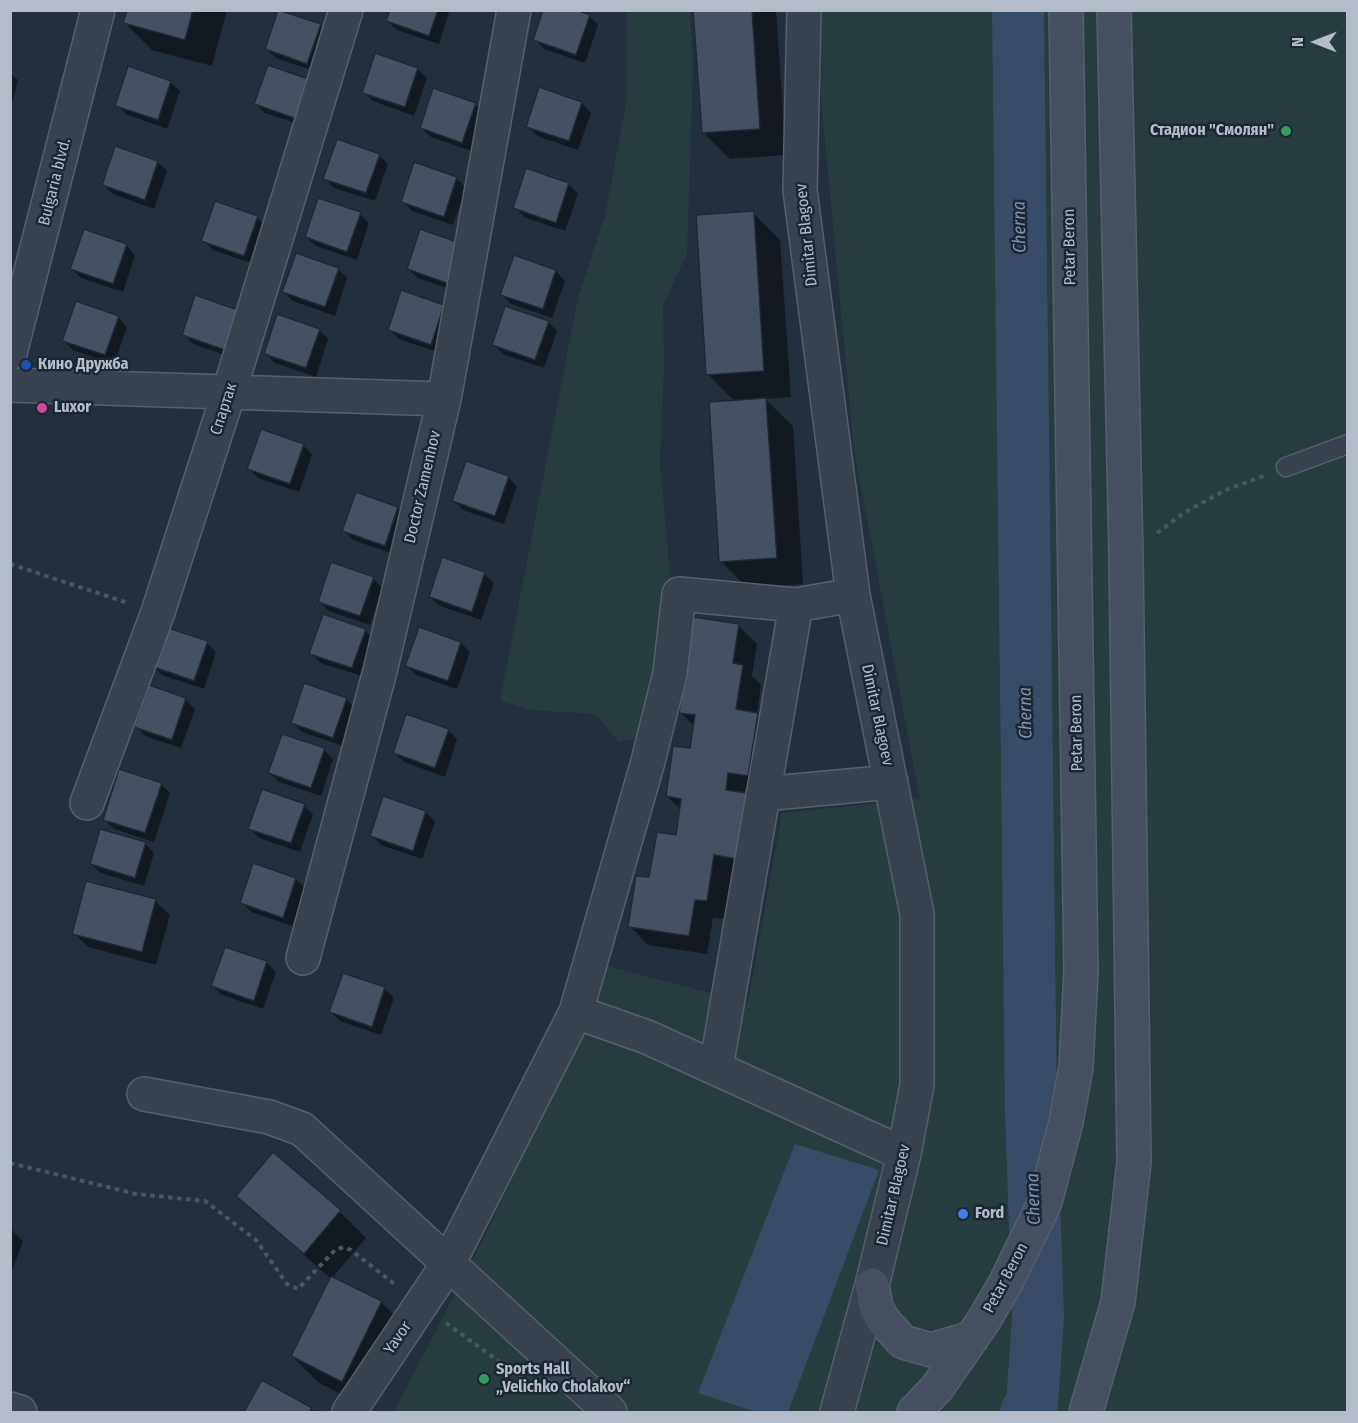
<!DOCTYPE html>
<meta charset="utf-8">
<style>
body{margin:0}
#map{position:relative;width:1358px;height:1423px;overflow:hidden;background:#242f3e;font-family:"Fira Sans Condensed",sans-serif}
canvas{display:block}
.frame{position:absolute;inset:0;border:12px solid #b4bcc9;pointer-events:none}
.north{position:absolute;left:1286px;top:12px;width:60px;height:60px;-webkit-text-stroke:4px #1d2633;paint-order:stroke;rotate:270deg;font-size:16px;font-weight:700;line-height:24px;text-align:center;color:#b4bcc9}
.north::after{content:'';display:block;margin:auto;width:21px;height:27px;background:#b4bcc9;clip-path:polygon(50% 0,100% 100%,50% 72%,0 100%)}
</style>
<div id="map">
<canvas width="1358" height="1423"></canvas>
<div class="frame"></div>
<div class="north">N</div>
</div>
<script>
const context = document.querySelector('canvas').getContext('2d');
context.lineJoin = 'round';
function fill(path, color) { context.fillStyle = color; context.fill(path, 'evenodd'); }
const poly = rows => new Path2D(rows.map(r => 'M' + r).join(''));
function trace(path, color, width, dash) { context.strokeStyle = color; context.lineWidth = width; context.lineCap = dash ? 'butt' : 'round'; context.setLineDash(dash || []); context.stroke(path); }
function label(font, color, halo, rows, align = 'center') {
  context.font = font + ' "Fira Sans Condensed",sans-serif'; context.lineWidth = 5; context.setLineDash([]); context.textBaseline = 'middle'; context.strokeStyle = halo; context.fillStyle = color; for (const [text, x, y, turn = 0] of rows) {
    context.save(); context.translate(x, y); context.rotate((+turn || 0) * Math.PI / 180); context.textAlign = isNaN(turn) ? turn : align; if (halo) context.strokeText(text, 0, 0); context.fillText(text, 0, 0); context.restore();
  }
}
const green = poly([
 [627,11,690,11,693,70,687,253,663,306,664,366,660,463,674,617,657,733,619,742,595,714,531,710,500,701,578,298,605,215,626,104],
 [821,11,1347,11,1347,1412,394,1412,489,1228,607,966,748,1003,782,813,920,799,854,450,819,77]
]);
const water = poly([
 [795,1144,879,1170,788,1412,756,1412,698,1393]
]);
const shadow = poly([
 [128,10,227,10,212,66,152,50,125,23],
 [392,10,450,10,439,44,397,30,388,21],
 [695,10,776,10,786,155,730,159,703,132],
 [279,11,321,26,330,35,317,72,276,58,266,49],
 [589,16,598,25,585,63,544,49,535,39],
 [417,69,427,78,414,116,373,101,364,92],
 [10,73,18,80,10,111],
 [310,81,307,127,265,113,256,104],
 [170,82,180,91,167,129,126,114,117,105],
 [582,103,591,113,578,150,537,136,528,126],
 [475,104,484,114,471,151,431,137,421,128],
 [379,155,388,164,375,201,334,188,325,178],
 [157,162,167,171,154,209,113,194,104,185],
 [456,178,466,188,453,225,412,211,403,202],
 [569,184,578,194,565,231,524,217,515,207],
 [753,213,780,240,791,397,765,399,793,426,803,584,747,588,721,561,735,402,708,374],
 [360,214,369,223,357,260,316,246,306,237],
 [257,217,266,226,254,264,213,250,203,240],
 [421,231,459,292,418,278,408,269],
 [126,245,135,255,123,292,81,278,72,269],
 [338,269,347,278,335,316,293,301,284,292],
 [556,271,565,281,552,318,511,304,502,295],
 [196,297,234,358,193,344,183,334],
 [443,306,453,316,440,353,399,339,390,330],
 [118,317,127,327,114,364,73,350,64,341],
 [548,322,557,331,544,368,503,354,494,345],
 [319,330,328,339,316,377,275,363,265,353],
 [303,445,312,455,299,492,258,478,249,469],
 [508,477,517,486,504,524,463,510,454,500],
 [398,508,407,517,394,554,353,540,344,531],
 [484,574,494,583,481,620,440,606,430,597],
 [373,578,382,588,370,625,329,611,319,602],
 [738,625,757,644,752,676,761,685,757,714,776,733,766,794,747,791,746,794,755,877,732,873,725,919,713,918,707,954,648,945,630,926,651,879,677,837,681,810,667,796,691,750,695,727,680,712],
 [420,629,461,643,470,652,457,689,416,675,407,666],
 [365,630,374,639,362,676,320,663,311,653],
 [207,643,216,652,204,689,162,675,153,666],
 [185,699,195,709,181,748,145,736,136,726],
 [346,699,355,709,343,746,302,732,292,722],
 [448,730,457,739,445,777,404,762,394,753],
 [324,750,333,759,321,796,279,782,270,773],
 [161,784,170,793,154,842,114,829,104,819],
 [304,805,313,814,300,852,259,838,250,828],
 [426,812,435,822,422,859,381,845,372,835],
 [145,843,154,853,144,886,101,873,91,864],
 [296,879,305,888,292,926,251,912,242,902],
 [155,901,170,915,156,965,88,947,74,933],
 [226,948,267,963,276,972,263,1009,222,995,212,986],
 [344,974,385,989,394,998,381,1035,340,1021,331,1012],
 [238,1196,340,1212,366,1238,332,1278,381,1302,408,1329,369,1408,319,1383,292,1356,331,1279],
 [10,1228,23,1241,10,1277],
 [262,1382,311,1409,314,1412,246,1412]
]);
const river = poly([
 [1018,10,1031,1110,1038,1316,1032,1405,1026,1412]
]);
const building = poly([
 [127,10,193,10,185,40,123,23,127,10],
 [278,10,321,24,307,64,265,49,278,10],
 [390,10,438,10,429,36,386,21,390,10],
 [543,10,577,10,590,15,576,55,533,40,543,10],
 [693,10,752,10,760,129,702,133,693,10],
 [375,53,418,68,405,107,362,93,375,53],
 [268,65,311,80,297,119,254,104,268,65],
 [128,66,171,81,158,120,115,106,128,66],
 [539,87,582,102,569,141,526,127,539,87],
 [433,88,476,103,462,143,420,128,433,88],
 [337,139,380,154,366,193,323,179,337,139],
 [115,146,158,161,145,200,102,185,115,146],
 [414,162,457,177,444,217,401,202,414,162],
 [526,168,569,183,556,223,513,208,526,168],
 [318,198,361,212,347,252,305,237,318,198],
 [215,201,258,216,244,256,201,241,215,201],
 [754,211,764,371,706,375,696,215,754,211],
 [84,229,127,244,113,284,70,269,84,229],
 [420,229,463,244,449,284,407,269,420,229],
 [296,253,339,268,325,307,282,292,296,253],
 [514,255,556,270,543,309,500,295,514,255],
 [401,290,444,305,431,345,388,330,401,290],
 [195,295,238,310,225,350,182,335,195,295],
 [76,301,119,316,105,355,62,341,76,301],
 [505,306,549,321,535,360,492,345,505,306],
 [277,314,320,329,306,368,264,354,277,314],
 [766,398,777,558,719,562,709,402,766,398],
 [261,429,304,444,290,484,247,469,261,429],
 [466,461,509,476,495,516,452,501,466,461],
 [356,492,398,507,385,546,342,531,356,492],
 [442,557,485,572,472,612,429,597,442,557],
 [331,562,374,577,360,616,318,602,331,562],
 [323,614,366,629,352,668,309,654,323,614],
 [681,615,739,624,733,663,743,665,736,709,758,713,748,776,728,773,726,790,747,793,737,859,714,855,707,901,695,900,689,936,628,927,636,876,649,877,657,832,676,835,681,799,666,796,673,746,690,748,695,715,679,713,685,668,681,615],
 [165,627,208,641,194,681,151,666,165,627],
 [419,627,461,642,448,681,405,666,419,627],
 [304,683,347,698,333,738,291,723,304,683],
 [149,685,186,698,172,740,134,727,149,685],
 [406,714,449,729,435,768,393,753,406,714],
 [282,734,325,748,311,788,268,773,282,734],
 [119,769,162,783,145,833,103,820,119,769],
 [262,789,305,804,291,843,248,829,262,789],
 [383,796,426,811,413,851,370,836,383,796],
 [100,829,146,842,135,878,90,864,100,829],
 [253,863,296,878,283,918,240,903,253,863],
 [86,881,156,899,142,952,72,934,86,881],
 [225,947,267,961,254,1001,211,986,225,947],
 [343,973,385,987,372,1027,329,1012,343,973],
 [273,1152,341,1210,304,1254,236,1196,273,1152],
 [331,1276,382,1301,342,1382,291,1356,331,1276],
 [262,1380,312,1408,309,1412,244,1412,262,1380]
]);
const path = poly([
 [1157,533,1185,512,1226,490,1266,475],
 [10,564,128,603],
 [10,1163,136,1194,205,1201,256,1240,287,1284,298,1289,335,1250,343,1247,351,1250,397,1286],
 [446,1323,530,1384]
]);
const service = poly([
 [1286,467,1348,444]
]);
const minor = poly([
 [804,10,800,190,853,595,917,914,917,1085,904,1154,872,1285,837,1412],
 [10,385,444,399],
 [763,794,891,782],
 [87,803,158,612,229,392,346,10],
 [303,958,380,671,444,399,514,10],
 [576,1012,647,1037,904,1154],
 [716,1068,796,605],
 [144,1094,269,1117,302,1129,610,1412],
 [10,1409,20,1412],
 [349,1412,448,1264,576,1012,647,765,670,673,679,594,796,605,853,595]
]);
const tertiary = poly([
 [10,353,98,10]
]);
const secondary = poly([
 [872,1285,876,1307,883,1320,903,1342,931,1350,972,1338],
 [914,1412,937,1388,984,1320,1006,1282,1045,1202,1066,1122,1076,1067,1081,971,1066,10],
 [1086,1412,1118,1302,1134,1162,1126,555,1114,10]
]);
const markers = [
 [1286,131,6,"#2e9e5b"],
 [26,365,6,"#1a4fb4"],
 [42,408,6,"#d1479c"],
 [963,1214,6,"#3f7fe0"],
 [484,1379,6,"#2e9e5b"]
];
const poiNames = [
 ["Стадион \"Смолян\"",1274,131,"right"],
 ["Кино Дружба",38,365],
 ["Luxor",54,408],
 ["Ford",975,1214],
 ["Sports Hall",496,1370],
 ["„Velichko Cholakov“",496,1388]
];
const streetNames = [
 ["Bulgaria blvd.",55,182,-76],
 ["Dimitar Blagoev",807,235,-96],
 ["Petar Beron",1070,247,-91],
 ["Спартак",224,409,-72],
 ["Doctor Zamenhov",423,487,-77],
 ["Dimitar Blagoev",877,715,78],
 ["Petar Beron",1077,733,-91],
 ["Dimitar Blagoev",894,1195,-77],
 ["Petar Beron",1006,1278,-62],
 ["Yavor",398,1338,-56]
];
const waterNames = [
 ["Cherna",1020,227,-91],
 ["Cherna",1026,713,-91],
 ["Cherna",1034,1199,-92]
];
fill(green, '#263c3f');
fill(water, '#394c67');
fill(shadow, '#0007');
trace(river, '#394c67', 52);
fill(building, '#455162');
trace(building, '#1f2835', 1.5);
trace(service, '#565f6c', 21);
trace(minor, '#565f6c', 36);
trace(tertiary, '#565f6c', 36);
trace(secondary, '#565f6c', 36);
trace(path, '#44595c', 4, [4.5, 4.5]);
trace(service, '#38414e', 18);
trace(minor, '#38414e', 33);
trace(tertiary, '#38414e', 33);
trace(secondary, '#465061', 33);
for (const [x, y, r, color] of markers) { const dot = new Path2D(); dot.arc(x, y, r, 0, 2 * Math.PI); context.fillStyle = color; context.fill(dot); trace(dot, '#1d2633', 2); }
label('bold 16px', '#b4bcc9', '#1d2633', poiNames, 'left');
label('16px', '#b4bcc9', '#1d2633', streetNames);
label('italic 18px', '#7c92b1', '#1d2633', waterNames);
</script>
